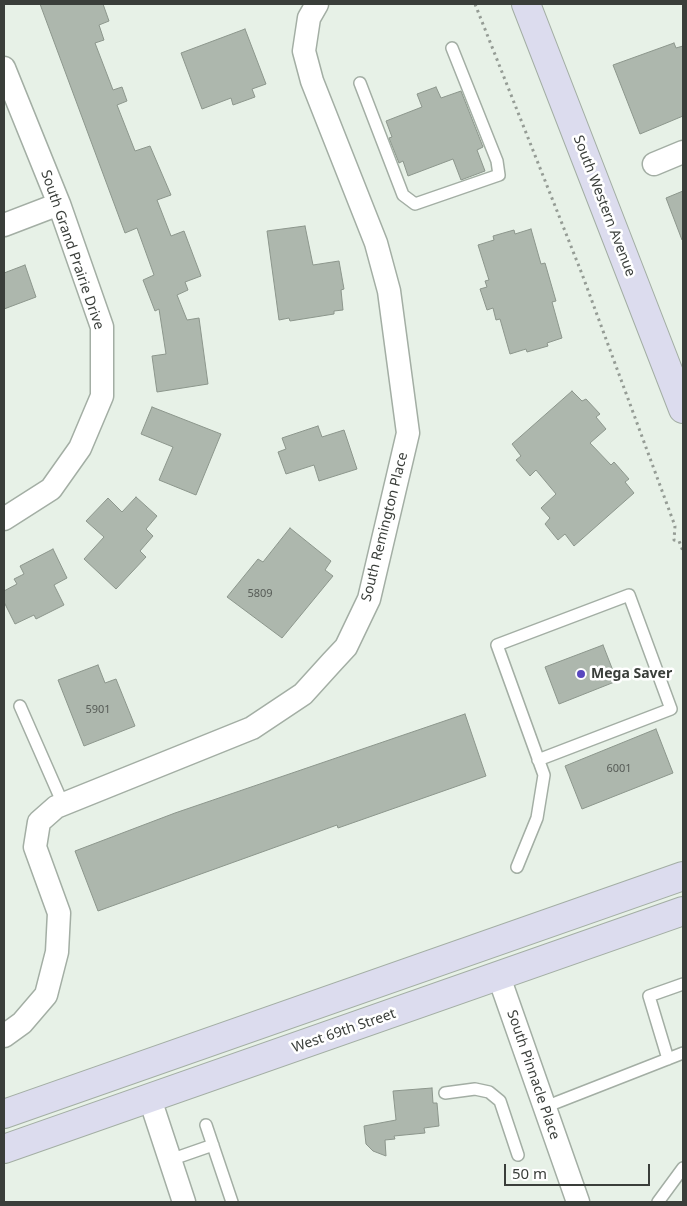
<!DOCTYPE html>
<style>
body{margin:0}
#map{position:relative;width:687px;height:1206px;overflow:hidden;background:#e7f1e7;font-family:"Noto Sans",sans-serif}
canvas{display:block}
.frame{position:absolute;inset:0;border:5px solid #3a3e3a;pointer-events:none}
.scale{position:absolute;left:504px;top:1164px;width:146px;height:22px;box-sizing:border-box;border:2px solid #3a3e3a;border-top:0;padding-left:6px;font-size:15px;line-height:18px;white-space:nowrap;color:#3a3e3a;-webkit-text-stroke:4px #fff;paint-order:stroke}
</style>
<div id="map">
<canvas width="687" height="1206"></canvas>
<div class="frame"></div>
<div class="scale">50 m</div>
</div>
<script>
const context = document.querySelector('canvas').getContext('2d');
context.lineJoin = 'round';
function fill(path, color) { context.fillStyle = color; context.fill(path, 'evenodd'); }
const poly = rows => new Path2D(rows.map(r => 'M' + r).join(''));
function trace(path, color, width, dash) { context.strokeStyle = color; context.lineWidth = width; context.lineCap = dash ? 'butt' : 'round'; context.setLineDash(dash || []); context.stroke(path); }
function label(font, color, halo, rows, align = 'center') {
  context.font = font + ' "Noto Sans",sans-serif'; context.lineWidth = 5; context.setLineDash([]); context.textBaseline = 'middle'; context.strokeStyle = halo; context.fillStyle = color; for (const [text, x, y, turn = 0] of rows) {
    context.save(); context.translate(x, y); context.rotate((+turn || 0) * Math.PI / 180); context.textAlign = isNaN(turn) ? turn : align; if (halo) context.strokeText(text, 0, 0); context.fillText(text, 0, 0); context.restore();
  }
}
const building = poly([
 [40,4,103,4,109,21,99,25,104,40,95,43,113,90,122,87,127,101,117,105,135,151,150,146,171,195,157,200,171,236,184,231,201,276,185,282,188,290,177,295,187,320,199,318,208,384,157,392,152,356,166,354,159,309,155,311,143,280,154,275,137,228,125,233,40,4],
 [245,29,266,84,252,89,255,97,233,105,231,98,202,109,181,53,245,29],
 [674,43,676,48,683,46,683,116,640,134,613,65,674,43],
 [436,87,441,98,461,91,483,147,477,150,485,171,461,180,453,159,408,176,403,161,399,163,389,138,392,137,386,121,422,107,417,94,436,87],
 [683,191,683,240,682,240,666,198,683,191],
 [305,226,313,265,339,261,344,289,341,290,343,310,334,311,334,314,290,321,289,318,279,320,267,231,305,226],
 [531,229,541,264,545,263,556,301,552,302,562,338,547,343,548,346,527,352,526,349,510,354,500,319,496,320,493,308,487,310,480,289,487,287,485,281,489,280,478,245,494,240,493,236,514,230,515,234,531,229],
 [25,265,36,297,4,309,4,273,25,265],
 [572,391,582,401,586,399,600,414,596,417,606,429,590,443,611,465,614,462,629,479,625,482,634,493,574,546,565,534,558,540,545,524,550,518,541,508,556,494,536,470,530,476,516,460,521,456,512,444,572,391],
 [152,407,221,434,196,495,159,480,173,447,141,434,152,407],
 [318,426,322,437,344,430,357,469,319,481,314,465,286,474,278,452,286,449,282,438,318,426],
 [136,497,157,516,146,529,153,536,140,551,146,557,116,589,84,559,104,537,86,521,108,498,122,512,136,497],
 [290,528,331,561,325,570,333,576,282,638,227,597,258,559,263,562,290,528],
 [53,549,67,578,54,585,64,605,36,619,34,615,15,624,4,602,4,591,17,584,14,579,24,574,20,566,53,549],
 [603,645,617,681,559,704,545,667,603,645],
 [98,665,105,683,116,679,135,726,84,746,58,680,98,665],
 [465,714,486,776,338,828,337,825,98,911,75,851,175,813,465,714],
 [656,729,673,773,582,809,565,766,656,729],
 [432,1088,433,1103,437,1103,439,1126,424,1128,425,1133,394,1136,395,1139,385,1140,386,1156,373,1151,366,1144,364,1126,396,1120,393,1091,432,1088]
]);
const path = poly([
 [475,4,582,274,675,526,674,540,679,541,683,551]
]);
const service = poly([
 [360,83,403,195,415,204,499,175,497,161,452,48],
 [20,706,63,804],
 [517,867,537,818,544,775,497,645,629,595,671,709,538,760],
 [668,1059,649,996,683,984],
 [445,1093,475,1089,489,1092,500,1101,518,1155],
 [545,1107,683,1053],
 [206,1125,232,1202],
 [170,1160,213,1145],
 [658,1202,683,1168]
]);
const minor = poly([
 [4,68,59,204,102,327,102,396,80,448,51,489,4,519],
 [654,164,683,152],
 [4,225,59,204],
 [499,977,578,1202],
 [4,1036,22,1023,46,995,57,952,59,913,35,847,39,822,56,807,252,728,303,694,332,662,346,647,369,599,408,433,389,291,376,243,312,81,304,51,309,18,317,4],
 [150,1099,184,1202]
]);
const secondary = poly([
 [526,4,683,409],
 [4,1114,683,876],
 [4,1149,683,911]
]);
const markers = [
 [581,674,5,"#5947bf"]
];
const numberNames = [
 ["5809",260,594],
 ["5901",98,710],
 ["6001",619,769]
];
const streetNames = [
 ["South Western Avenue",604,206,69],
 ["South Grand Prairie Drive",72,250,71],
 ["South Remington Place",385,527,-76],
 ["West 69th Street",344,1031,-19],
 ["South Pinnacle Place",533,1075,71]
];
const poiNames = [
 ["Mega Saver",591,674]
];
fill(building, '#adb7ad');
trace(building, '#8c968c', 1);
trace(service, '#a3aea4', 14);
trace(minor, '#a3aea4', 25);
trace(secondary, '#a3aea4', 30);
trace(path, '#959c95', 3, [2.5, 4]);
trace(service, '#fff', 11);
trace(minor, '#fff', 22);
trace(secondary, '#dcdcee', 28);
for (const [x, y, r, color] of markers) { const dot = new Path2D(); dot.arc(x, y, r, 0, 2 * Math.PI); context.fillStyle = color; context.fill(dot); trace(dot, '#fff', 2); }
label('11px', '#575c57', null, numberNames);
label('14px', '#3a3e3a', '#fff', streetNames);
label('bold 14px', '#3a3e3a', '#fff', poiNames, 'left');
</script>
